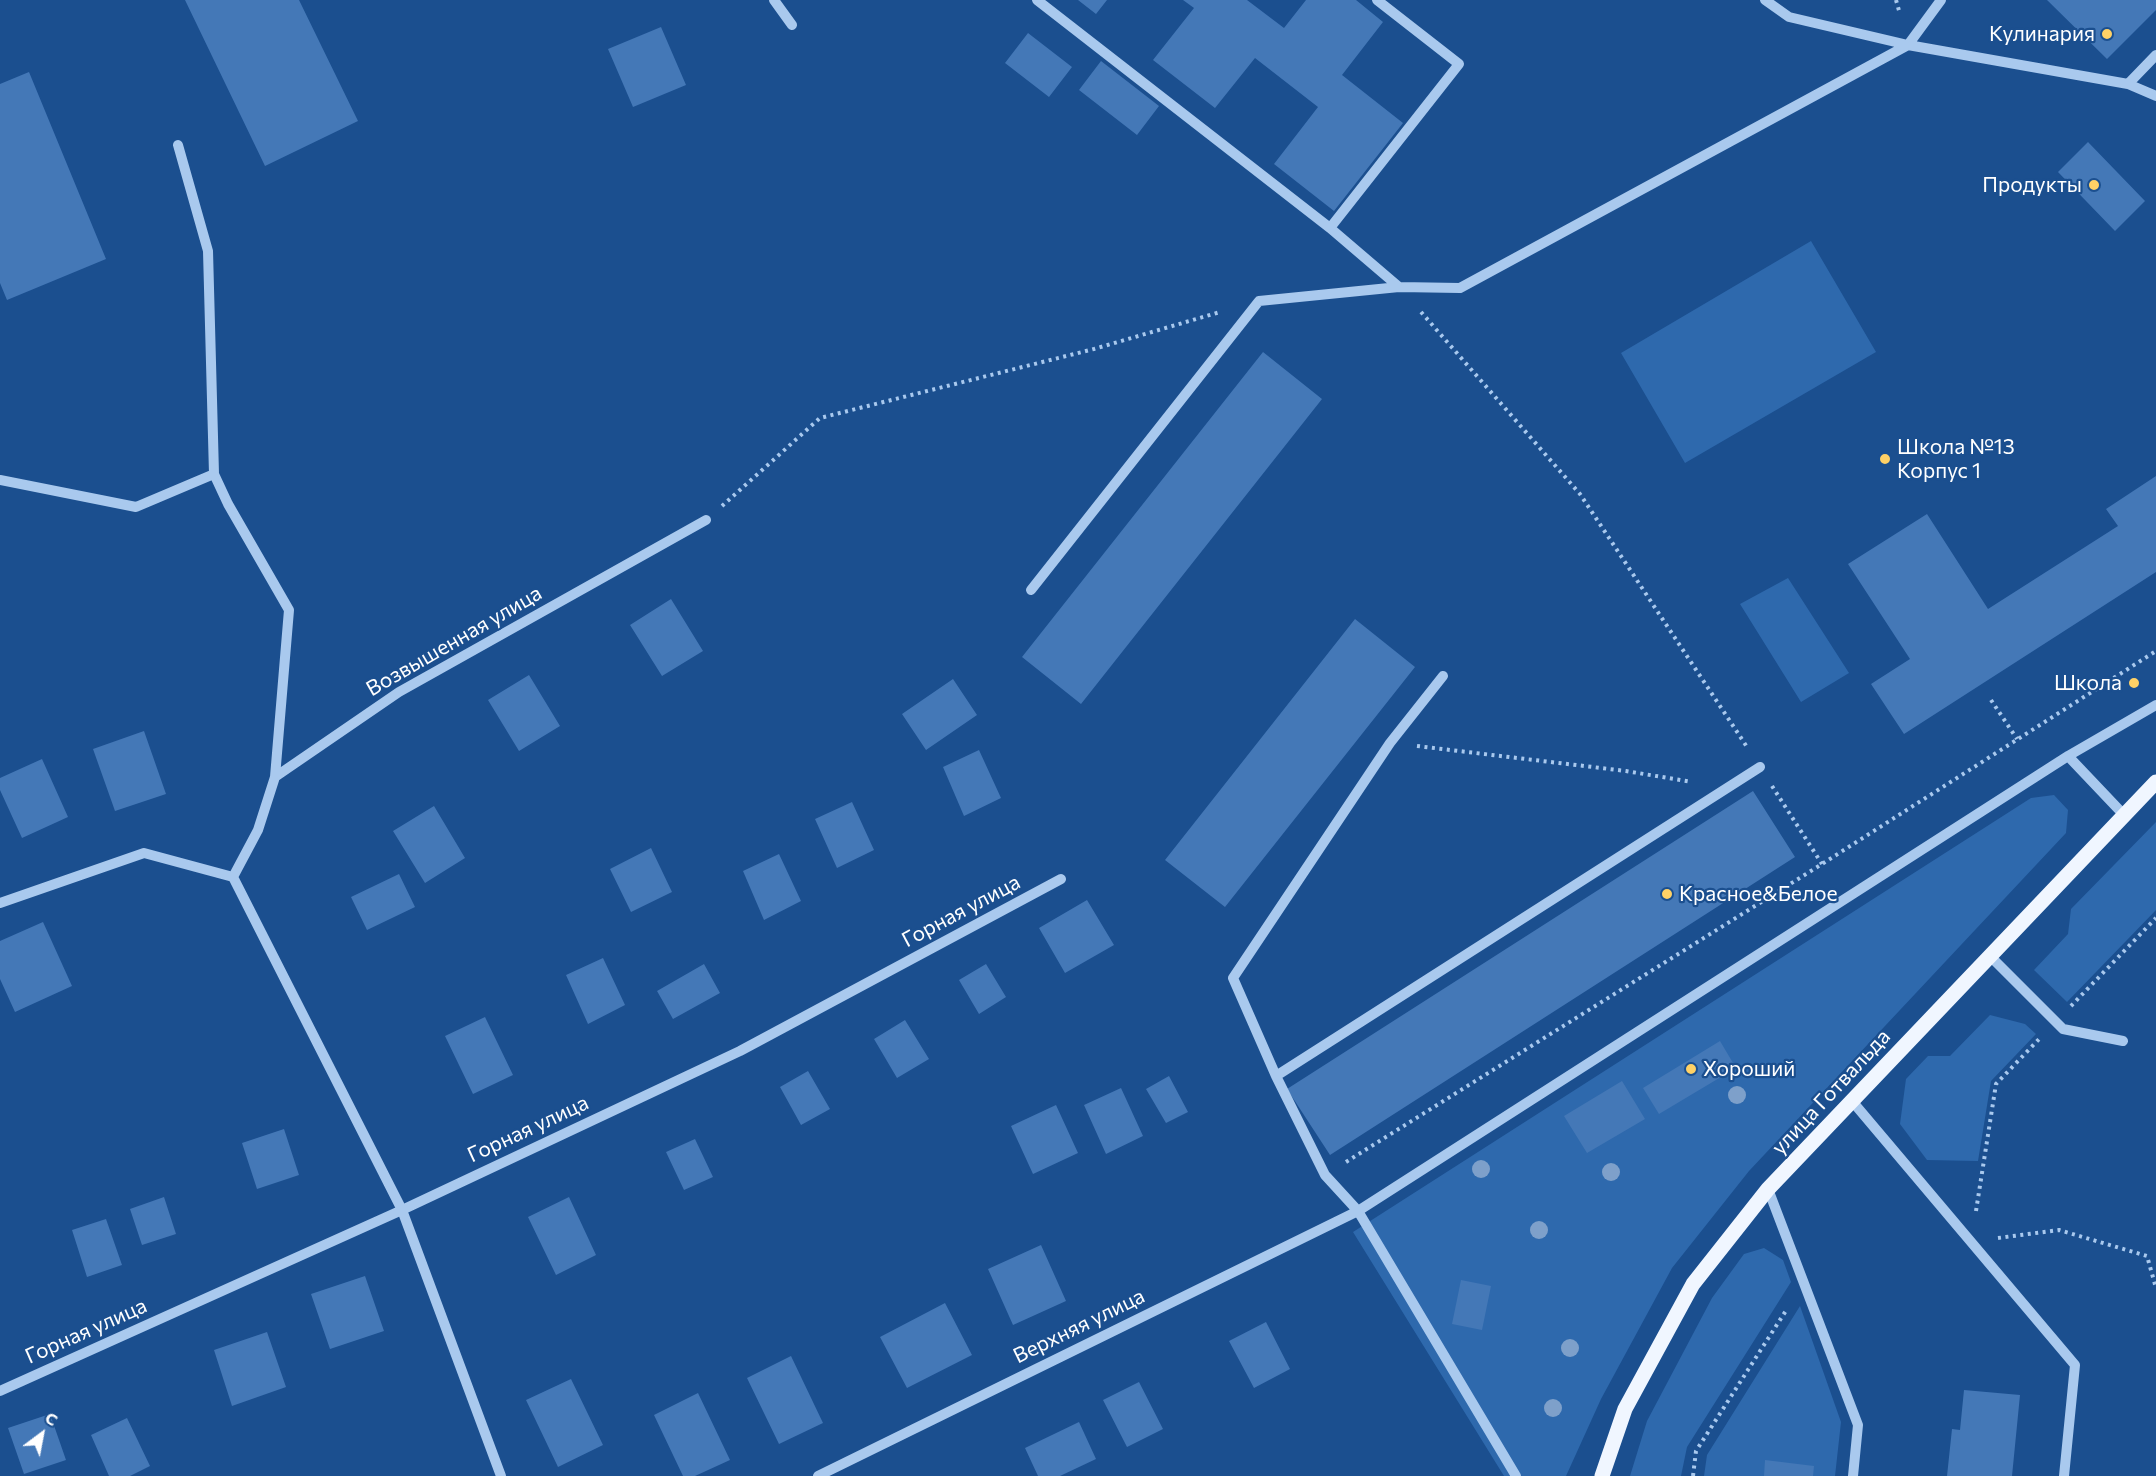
<!DOCTYPE html>
<meta charset="utf-8">
<style>
body{margin:0}
#map{position:relative;width:2156px;height:1476px;overflow:hidden;background:#1b4f8f;font-family:Commissioner,sans-serif}
canvas{display:block}
.north{position:absolute;left:12px;top:1404px;width:60px;height:60px;-webkit-text-stroke:4px #1b4f8f;paint-order:stroke;rotate:32deg;font-size:16px;font-weight:700;line-height:24px;text-align:center;color:#fff}
.north::after{content:'';display:block;margin:auto;width:21px;height:27px;background:#fff;clip-path:polygon(50% 0,100% 100%,50% 72%,0 100%)}
</style>
<div id="map">
<canvas width="2156" height="1476"></canvas>
<div class="north">С</div>
</div>
<script>
const context = document.querySelector('canvas').getContext('2d');
context.lineJoin = 'round';
function fill(path, color) { context.fillStyle = color; context.fill(path, 'evenodd'); }
const poly = rows => new Path2D(rows.map(r => 'M' + r).join(''));
function trace(path, color, width, dash) { context.strokeStyle = color; context.lineWidth = width; context.lineCap = dash ? 'butt' : 'round'; context.setLineDash(dash || []); context.stroke(path); }
function label(font, color, halo, rows, align = 'center') {
  context.font = font + ' Commissioner,sans-serif'; context.lineWidth = 4.5; context.setLineDash([]); context.textBaseline = 'middle'; context.strokeStyle = halo; context.fillStyle = color; for (const [text, x, y, turn = 0] of rows) {
    context.save(); context.translate(x, y); context.rotate((+turn || 0) * Math.PI / 180); context.textAlign = isNaN(turn) ? turn : align; if (halo) context.strokeText(text, 0, 0); context.fillText(text, 0, 0); context.restore();
  }
}
const green = poly([
 [1811,241,1876,352,1685,463,1621,353],
 [1788,578,1849,673,1801,702,1740,604],
 [2054,795,2068,810,2066,833,1749,1171,1672,1268,1601,1399,1566,1476,1504,1476,1353,1232,2031,798],
 [2156,822,2156,910,2067,1002,2034,970,2068,934,2071,909],
 [1990,1015,2025,1024,2036,1034,1991,1081,1978,1161,1927,1160,1900,1124,1906,1079,1928,1056,1950,1056],
 [1764,1248,1783,1260,1791,1282,1687,1447,1681,1476,1630,1476,1647,1421,1712,1298,1744,1254],
 [1800,1306,1841,1422,1835,1476,1704,1476,1707,1455]
]);
const building = poly([
 [185,0,299,0,358,121,265,166],
 [1078,0,1107,0,1096,14],
 [1183,0,1247,0,1284,28,1306,0,1356,0,1383,22,1342,75,1403,123,1334,211,1274,164,1318,107,1255,58,1215,108,1153,60,1194,8],
 [2047,0,2156,0,2156,10,2107,59],
 [661,27,686,85,633,107,608,49],
 [1028,33,1072,67,1049,97,1005,63],
 [1101,61,1159,106,1137,135,1079,90],
 [29,72,106,259,7,300,0,283,0,84],
 [2088,142,2145,201,2115,231,2058,172],
 [1263,352,1322,399,1081,704,1022,657],
 [2156,476,2156,572,1904,734,1871,684,1910,659,1848,564,1927,514,1988,609,2118,526,2106,509],
 [671,599,703,651,662,676,630,625],
 [1355,619,1415,667,1225,907,1165,860],
 [529,675,560,726,519,751,488,700],
 [953,679,977,715,926,750,902,714],
 [144,731,166,794,115,811,93,749],
 [979,750,1001,798,964,816,943,767],
 [42,759,68,817,22,838,0,790,0,778],
 [1753,791,1795,857,1330,1155,1287,1089],
 [852,802,874,850,837,868,815,819],
 [434,806,465,858,425,883,393,831],
 [651,848,672,892,631,912,610,869],
 [779,854,801,901,764,920,743,871],
 [399,874,415,907,367,930,351,897],
 [1087,900,1114,945,1065,973,1039,928],
 [43,922,72,986,15,1012,0,979,0,941],
 [603,958,625,1005,588,1024,566,975],
 [704,964,720,993,673,1019,657,991],
 [986,964,1006,997,979,1014,959,980],
 [485,1017,513,1075,473,1094,445,1036],
 [905,1020,929,1059,897,1078,874,1039],
 [1720,1041,1736,1068,1659,1114,1643,1088],
 [808,1071,830,1109,801,1125,780,1087],
 [1169,1076,1188,1112,1166,1123,1146,1089],
 [1622,1081,1645,1119,1587,1153,1564,1116],
 [1121,1088,1143,1136,1106,1154,1084,1105],
 [1056,1105,1078,1153,1033,1174,1011,1126],
 [284,1129,299,1175,257,1189,242,1143],
 [695,1139,713,1177,684,1190,666,1152],
 [164,1197,176,1234,142,1245,130,1209],
 [569,1197,596,1255,556,1275,528,1217],
 [106,1219,122,1265,87,1277,72,1230],
 [1041,1245,1066,1301,1013,1325,988,1269],
 [365,1276,384,1331,330,1349,311,1294],
 [1461,1280,1491,1286,1482,1330,1452,1324],
 [945,1303,972,1355,907,1388,880,1337],
 [1266,1322,1290,1369,1254,1388,1229,1341],
 [267,1332,286,1387,232,1406,214,1350],
 [791,1356,823,1423,779,1444,747,1378],
 [571,1379,603,1445,558,1467,526,1400],
 [1139,1382,1163,1429,1127,1447,1103,1400],
 [1964,1390,2020,1395,2012,1476,1947,1476,1952,1429,1960,1430],
 [698,1393,730,1460,695,1476,683,1476,654,1415],
 [50,1414,66,1460,24,1474,8,1428],
 [127,1418,150,1466,130,1476,109,1476,91,1435],
 [1079,1422,1096,1459,1060,1476,1038,1476,1025,1448],
 [1765,1460,1814,1466,1813,1476,1764,1476]
]);
const path = poly([
 [1896,0,1900,14],
 [1421,312,1580,494,1747,747],
 [722,506,820,418,1094,349,1220,312],
 [1991,700,2017,739],
 [1417,746,1626,771,1692,782],
 [1772,786,1822,864],
 [2071,1006,2156,918],
 [1346,1162,1822,864,2156,651],
 [1976,1211,1996,1084,2041,1037],
 [1998,1238,2059,1230,2147,1256,2156,1288],
 [1693,1476,1696,1451,1787,1309]
]);
const minor = poly([
 [774,0,792,25],
 [1037,0,1330,228,1399,287],
 [1765,0,1789,17,1908,45,2128,84,2156,96],
 [2128,84,2156,55],
 [178,145,208,251,214,474,228,504,289,610,275,777],
 [1330,228,1459,64,1377,0],
 [0,480,136,507,214,474],
 [1031,590,1259,301,1399,287,1460,288,1908,45,1941,0],
 [1443,676,1390,743,1233,978,1276,1076,1325,1175,1358,1211,1516,1476],
 [2068,756,2124,815],
 [0,903,144,853,233,877],
 [1990,956,2063,1029,2123,1041],
 [1276,1076,1760,767],
 [1852,1101,2075,1365,2064,1476],
 [1768,1189,1858,1425,1853,1476],
 [0,1391,402,1210,740,1051,1061,879],
 [501,1476,402,1210,233,877,258,830,275,777,399,692,706,520],
 [818,1476,1358,1211,2068,756,2156,705]
]);
const major = poly([
 [1602,1476,1625,1409,1693,1284,1768,1189,2156,782]
]);
const trees = [
 [1737,1095],
 [1481,1169],
 [1611,1172],
 [1539,1230],
 [1570,1348],
 [1553,1408]
];
const markers = [
 [2107,34,6,"#ffd166"],
 [2094,185,6,"#ffd166"],
 [1885,459,6,"#ffd166"],
 [2134,683,6,"#ffd166"],
 [1667,894,6,"#ffd166"],
 [1691,1069,6,"#ffd166"]
];
const poiNames = [
 ["Кулинария",2095,34],
 ["Продукты",2082,185],
 ["Школа №13",1897,447,"left"],
 ["Корпус 1",1897,471,"left"],
 ["Школа",2122,683],
 ["Красное&Белое",1679,894,"left"],
 ["Хороший",1703,1069,"left"]
];
const streetNames = [
 ["Возвышенная улица",454,641,-30],
 ["Горная улица",961,911,-28],
 ["улица Готвальда",1831,1092,-47],
 ["Горная улица",528,1129,-25],
 ["Верхняя улица",1079,1326,-26],
 ["Горная улица",86,1331,-24]
];
fill(green, '#2e69ad');
fill(building, '#4478b7');
trace(path, '#a9c9ee', 4, [3, 4.5]);
trace(minor, '#a9c9ee', 10);
trace(major, '#f0f6ff', 15);
context.fillStyle = '#7ea0ca';
for (const [x, y] of trees) { context.beginPath(); context.arc(x, y, 9, 0, 2 * Math.PI); context.fill(); }
for (const [x, y, r, color] of markers) { const dot = new Path2D(); dot.arc(x, y, r, 0, 2 * Math.PI); context.fillStyle = color; context.fill(dot); trace(dot, '#1b4f8f', 2); }
label('21px', '#fff', '#1b4f8f', poiNames, 'right');
label('21px', '#fff', '#1b4f8f', streetNames);
</script>
